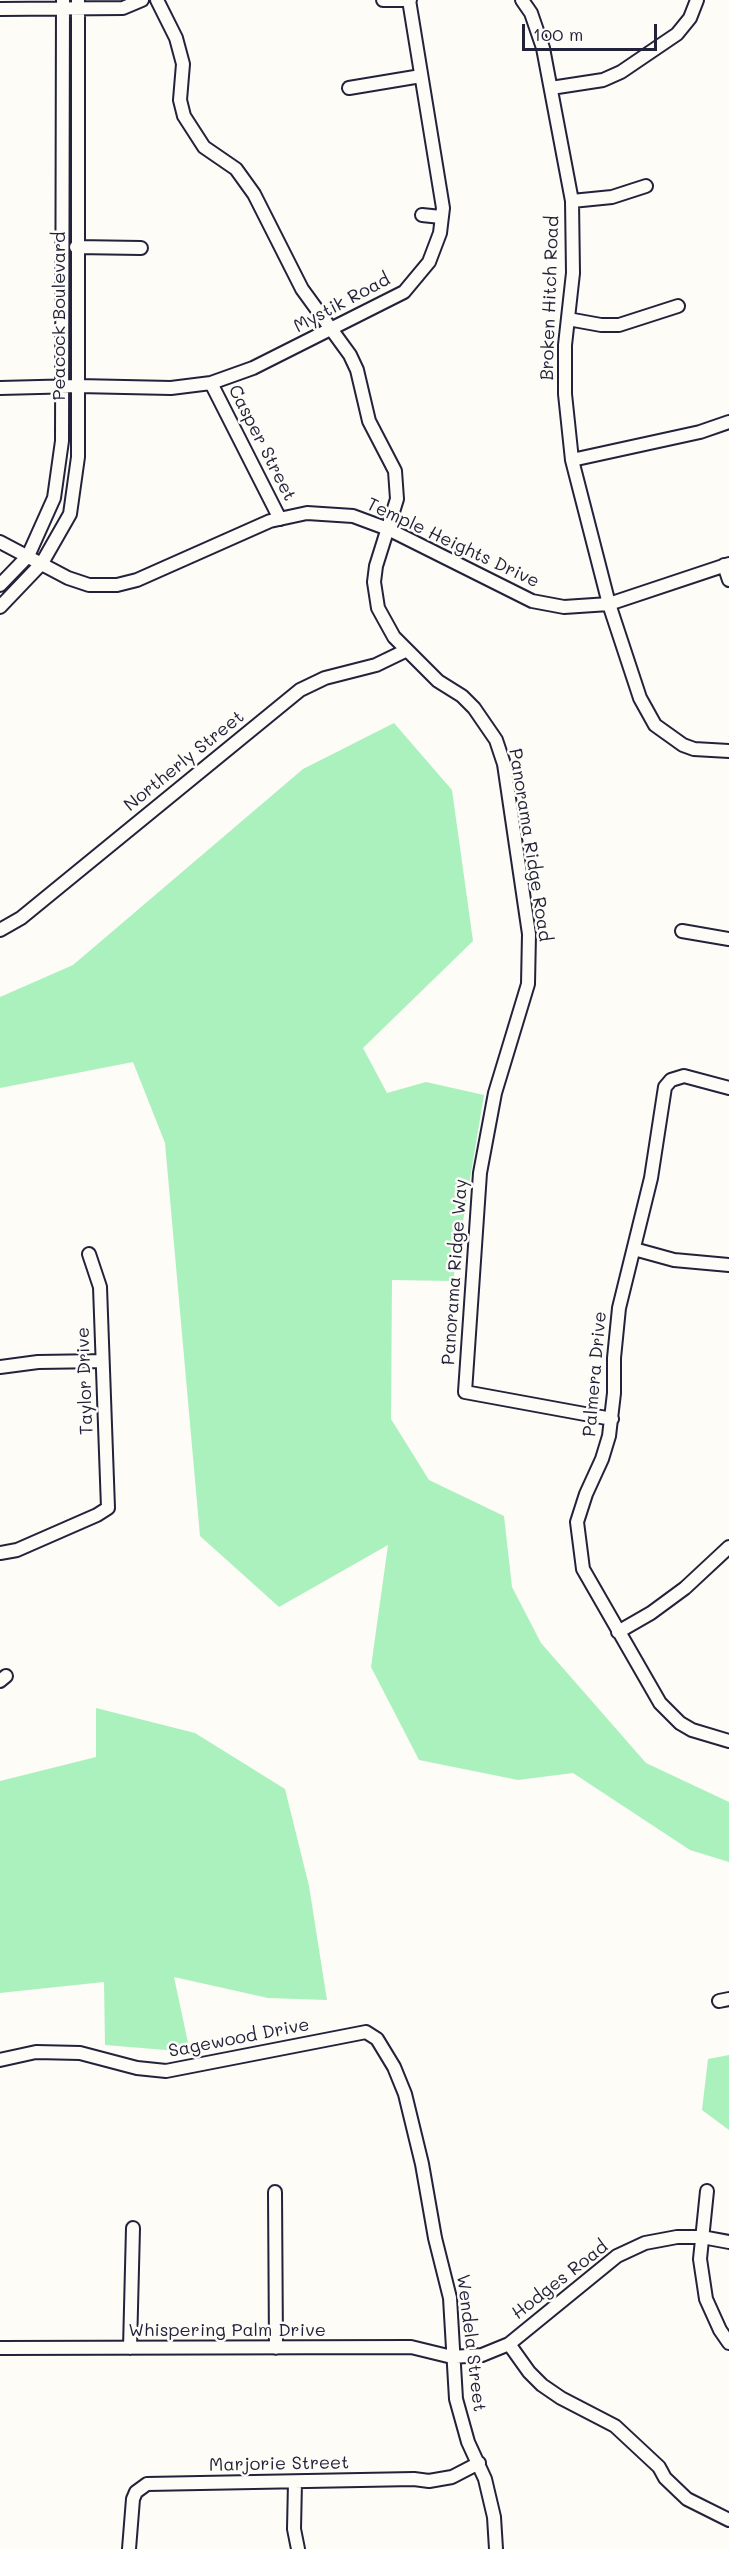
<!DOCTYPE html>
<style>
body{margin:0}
#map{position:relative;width:729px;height:2549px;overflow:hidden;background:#fdfcf7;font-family:Mali,sans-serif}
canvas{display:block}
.scale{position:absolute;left:522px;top:24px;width:135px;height:27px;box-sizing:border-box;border:3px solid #22223b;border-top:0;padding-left:8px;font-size:18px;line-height:21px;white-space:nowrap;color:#22223b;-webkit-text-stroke:4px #fdfcf7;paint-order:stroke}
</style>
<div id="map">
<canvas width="729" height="2549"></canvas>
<div class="scale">100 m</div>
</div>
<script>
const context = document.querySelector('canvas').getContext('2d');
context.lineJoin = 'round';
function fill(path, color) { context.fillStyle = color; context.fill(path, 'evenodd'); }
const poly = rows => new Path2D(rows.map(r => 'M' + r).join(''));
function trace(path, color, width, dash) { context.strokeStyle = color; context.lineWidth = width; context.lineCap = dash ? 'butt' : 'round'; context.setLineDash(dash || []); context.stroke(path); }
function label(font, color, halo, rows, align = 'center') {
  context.font = font + ' Mali,sans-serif'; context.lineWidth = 5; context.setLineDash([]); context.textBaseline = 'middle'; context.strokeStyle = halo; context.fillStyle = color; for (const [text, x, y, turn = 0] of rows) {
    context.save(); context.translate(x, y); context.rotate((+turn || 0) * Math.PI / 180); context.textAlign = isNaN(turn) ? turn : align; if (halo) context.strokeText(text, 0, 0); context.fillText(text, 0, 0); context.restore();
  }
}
const green = poly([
 [394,723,452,790,473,941,363,1048,387,1093,426,1082,484,1095,453,1281,392,1280,391,1419,429,1480,504,1516,512,1587,541,1643,646,1763,729,1802,729,1862,690,1850,573,1773,518,1780,419,1760,371,1667,388,1545,279,1607,200,1536,165,1143,133,1062,0,1088,0,997,73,965,303,769],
 [96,1708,195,1733,285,1789,309,1886,327,2000,268,1998,174,1977,190,2052,105,2045,104,1982,0,1993,0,1781,96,1757],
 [729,2055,729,2130,702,2110,708,2059]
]);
const minor = poly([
 [157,0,176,38,183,64,180,100,184,116,204,147,236,169,254,194,302,289,350,355,357,370,369,421,395,471,397,499,376,566,374,582,378,608,394,637,438,681,462,696,474,708,496,740,504,764,529,934,528,984,495,1093,480,1173,465,1392,612,1419],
 [383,0,410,0],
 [522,0,531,13,543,48,572,201,573,273,565,345,565,394,572,460,609,604,640,698,655,725,683,745,694,749,729,751],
 [0,9,123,8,142,0],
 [349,88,421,76],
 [551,88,603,80,621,72,677,34,690,18,697,0],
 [572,201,612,197,646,186],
 [422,215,441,217],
 [76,247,141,248],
 [568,319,601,325,619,325,678,306],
 [211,383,280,519],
 [0,388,78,386,171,388,211,383,253,368,404,292,429,262,440,233,443,208,409,0],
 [572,460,700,432,729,422],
 [0,542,68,578,89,585,117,585,137,580,270,521,307,513,353,516,388,529,532,601,564,607,609,604,729,564],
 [724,565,729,580],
 [0,585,28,556,54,498,62,441,63,0],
 [0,607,42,563,70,514,78,457,78,0],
 [0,930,21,918,300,690,325,678,376,665,407,650],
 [682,931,729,939],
 [729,1088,684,1076,671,1080,665,1087,651,1178,619,1308,614,1358,614,1393,609,1436,602,1459,586,1494,577,1522,583,1569,660,1703,680,1723,692,1730,729,1741],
 [634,1249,674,1260,729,1265],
 [0,1367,38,1362,102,1361],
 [0,1553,17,1550,97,1515,108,1508,100,1287,89,1254],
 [618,1632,651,1613,685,1588,729,1547],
 [0,1681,6,1676],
 [719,2001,729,1999],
 [0,2060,36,2052,80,2053,137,2068,166,2071,366,2032,377,2039,394,2067,405,2094,422,2164,435,2238,450,2298,456,2399,468,2442,485,2479,494,2517,496,2549],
 [707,2191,700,2259,706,2299,720,2330,729,2343],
 [275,2192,276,2348],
 [509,2344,529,2372,542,2385,561,2398,615,2426,659,2467,665,2478,687,2499,729,2520],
 [0,2348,411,2347,452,2357,482,2355,509,2344,617,2256,645,2243,677,2237,702,2237,729,2242],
 [130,2348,133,2228],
 [295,2482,294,2529,298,2549],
 [129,2549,133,2499,136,2492,147,2484,414,2479,429,2481,452,2477,479,2463]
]);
const streetNames = [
 ["Broken Hitch Road",550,298,-88],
 ["Mystik Road",342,303,-28],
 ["Peacock Boulevard",59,316,-90],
 ["Casper Street",262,443,63],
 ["Temple Heights Drive",453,543,25],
 ["Northerly Street",184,761,-39],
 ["Panorama Ridge Road",530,845,81],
 ["Panorama Ridge Way",455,1272,-86],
 ["Palmera Drive",595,1374,-85],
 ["Taylor Drive",85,1381,-92],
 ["Sagewood Drive",239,2038,-11],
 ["Hodges Road",560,2280,-38],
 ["Whispering Palm Drive",227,2330],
 ["Wendela Street",471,2343,83],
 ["Marjorie Street",279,2464,-1]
];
fill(green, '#abf1bd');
trace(minor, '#22223b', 16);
trace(minor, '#fdfcf7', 12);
label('18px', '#22223b', '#fdfcf7', streetNames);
</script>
